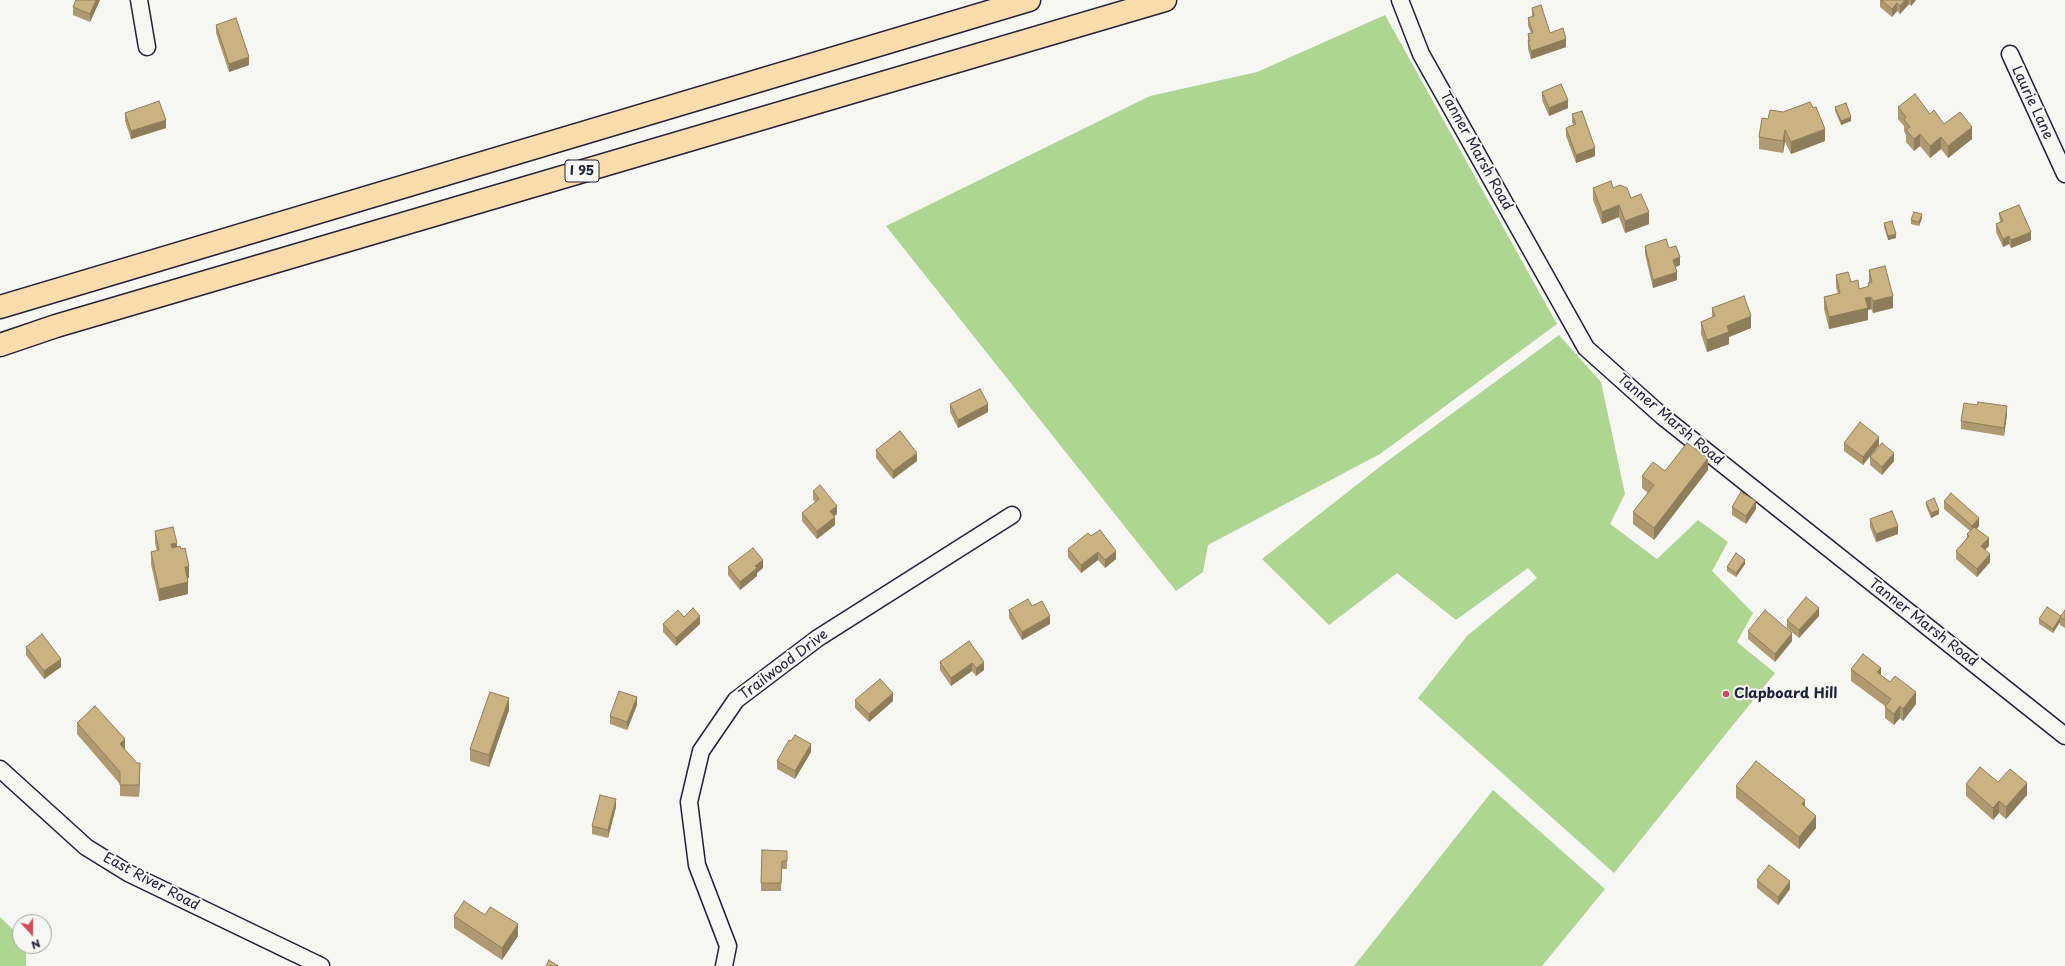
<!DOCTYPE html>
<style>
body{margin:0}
#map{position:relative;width:2065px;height:966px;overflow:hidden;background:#f6f6f2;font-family:"Playpen Sans",sans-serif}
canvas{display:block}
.north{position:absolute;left:12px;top:914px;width:40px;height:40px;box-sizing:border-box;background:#f6f6f2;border:1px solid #a1a1a9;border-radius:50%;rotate:159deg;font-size:11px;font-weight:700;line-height:16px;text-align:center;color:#22223b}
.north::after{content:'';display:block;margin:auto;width:14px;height:18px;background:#d1495b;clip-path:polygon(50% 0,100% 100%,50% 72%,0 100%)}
</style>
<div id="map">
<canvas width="2065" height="966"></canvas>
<div class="north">N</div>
</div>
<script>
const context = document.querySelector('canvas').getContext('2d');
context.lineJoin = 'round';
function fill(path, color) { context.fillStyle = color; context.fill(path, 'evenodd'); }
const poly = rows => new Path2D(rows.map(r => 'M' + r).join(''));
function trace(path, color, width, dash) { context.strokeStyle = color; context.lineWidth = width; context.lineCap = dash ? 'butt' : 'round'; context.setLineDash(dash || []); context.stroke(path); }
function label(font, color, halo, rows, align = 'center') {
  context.font = font + ' "Playpen Sans",sans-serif'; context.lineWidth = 4; context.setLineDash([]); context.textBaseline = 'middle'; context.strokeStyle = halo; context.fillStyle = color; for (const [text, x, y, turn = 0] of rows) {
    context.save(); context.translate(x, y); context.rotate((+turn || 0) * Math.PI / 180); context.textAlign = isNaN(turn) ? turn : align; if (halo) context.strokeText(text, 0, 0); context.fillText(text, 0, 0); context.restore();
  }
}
const green = poly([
 [1385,15,1557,324,1380,454,1208,545,1203,572,1176,591,886,226,1150,96,1257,72],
 [1559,335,1601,382,1625,494,1610,524,1657,559,1698,520,1728,542,1712,571,1753,613,1737,642,1775,673,1614,873,1418,698,1467,636,1537,578,1528,568,1456,620,1397,573,1329,625,1262,559,1386,462],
 [1493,790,1605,889,1542,966,1354,966],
 [0,917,20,936,20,946,26,946,26,966,0,966]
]);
const street = poly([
 [139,0,147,47],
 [1400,0,1421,54,1586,348,1662,416,2065,736],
 [2010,54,2065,174],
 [0,769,86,847,128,873,321,966],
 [724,966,728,946,697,865,689,802,701,751,736,700,818,638,1012,515]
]);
const highway = poly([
 [0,307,1029,0],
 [0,345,56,326,1165,0]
]);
const wall = poly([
 [100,0,90,22,73,15,73,7],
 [1880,0,1916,0,1911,6,1909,4,1900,14,1897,11,1892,17,1880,7],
 [1532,8,1550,33,1566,47,1531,59,1528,49,1528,34,1531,33,1528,26,1528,18,1532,16],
 [216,25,249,65,229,72,216,33],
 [1542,92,1568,108,1549,116,1542,100],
 [1835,107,1851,121,1841,125,1835,111],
 [1898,107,1930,114,1944,124,1972,139,1948,158,1941,149,1930,158,1920,146,1914,151,1906,142,1906,135,1904,131,1904,126,1898,119],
 [125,113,166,128,131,139,125,121],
 [1572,114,1595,156,1576,163,1566,136,1566,128,1573,125,1572,122],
 [1762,118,1825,141,1791,154,1785,142,1783,153,1759,149,1759,137],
 [1593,188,1613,188,1631,198,1649,224,1625,233,1619,217,1602,224,1593,200],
 [1999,213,2031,240,2011,248,2009,244,2003,247,1996,232,1996,224,2000,223],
 [1922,218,1919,226,1911,224,1911,220],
 [1884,223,1896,238,1888,240,1884,227],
 [1645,246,1669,248,1680,265,1676,267,1677,280,1653,288,1645,254],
 [1869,270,1893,308,1873,313,1871,309,1868,310,1868,320,1829,329,1824,309,1824,297,1838,294,1836,287,1836,275,1851,282,1859,289,1868,287,1868,283,1869,283],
 [1712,308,1751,328,1729,337,1729,344,1707,352,1701,334,1701,322,1712,317],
 [950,404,988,412,958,428,950,412],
 [2007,414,2004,436,1961,429,1961,421],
 [1844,443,1879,445,1863,465,1844,451],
 [876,450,917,461,893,479,876,458],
 [1870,457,1894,461,1882,475,1870,465],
 [1708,470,1654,540,1633,524,1633,512,1648,493,1642,488,1642,476,1665,471],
 [813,491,837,514,834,516,835,525,817,539,802,521,802,513,815,502,813,499],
 [1944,501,1979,526,1977,529,1989,546,1985,549,1990,562,1977,577,1956,559,1956,551,1967,538,1967,534,1970,531,1944,509],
 [1926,502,1939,514,1931,518,1926,506],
 [1732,507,1756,509,1746,524,1732,515],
 [1870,519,1898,534,1876,542,1870,527],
 [155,531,177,546,189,578,187,578,188,594,159,601,151,564,151,552,157,551,155,543],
 [1091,536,1116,559,1105,568,1098,560,1081,573,1068,557,1068,549],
 [1745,564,1736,577,1727,571,1727,567],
 [728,567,763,568,757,573,757,576,740,590,728,575],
 [1032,606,1050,624,1022,640,1009,618,1009,610],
 [2065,610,2065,628,2060,625,2060,622,2053,633,2039,624,2039,619,2061,616],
 [1819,616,1799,638,1787,628,1787,620],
 [684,617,700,624,676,646,663,632,663,624],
 [1748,631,1792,641,1775,662,1748,639],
 [969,641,984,670,976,676,972,671,951,686,940,670,940,662],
 [26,647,61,667,44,679,26,655],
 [1851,669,1881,675,1916,704,1903,721,1900,718,1894,725,1885,718,1885,706,1851,681],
 [855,700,893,701,869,722,855,708],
 [637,705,627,730,610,724,610,716],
 [509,710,489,767,470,761,470,749],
 [77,723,125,749,140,775,139,797,120,796,120,784,77,734],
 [791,741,811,752,795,779,777,769,777,761],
 [1998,782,2027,795,2006,819,1999,813,1993,820,1966,796,1966,784],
 [1736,786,1805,807,1816,828,1799,849,1736,798],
 [616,807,608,838,592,834,592,826],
 [787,851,787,869,782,869,781,891,761,891,761,883],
 [1757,880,1790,889,1778,905,1757,888],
 [454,916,518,936,502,960,454,928]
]);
const shadedWall = poly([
 [96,0,100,0,90,22,90,14],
 [1905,0,1909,0,1909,4,1900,14,1900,6],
 [1911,0,1916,0,1911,6],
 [1897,3,1897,11,1892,17,1892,9],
 [1566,39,1566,47,1531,59,1531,51],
 [249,57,249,65,229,72,229,64],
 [1568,100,1568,108,1549,116,1549,108],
 [1851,117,1851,121,1841,125,1841,121],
 [166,120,166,128,131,139,131,131],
 [1972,127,1972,139,1948,158,1948,146],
 [1825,129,1825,141,1791,154,1791,142],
 [1785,130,1785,142,1783,153,1783,141],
 [1920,134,1920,146,1914,151,1914,139],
 [1941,137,1941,149,1930,158,1930,146],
 [1595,148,1595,156,1576,163,1576,155],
 [1619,205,1619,217,1602,224,1602,212],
 [1649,212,1649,224,1625,233,1625,221],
 [1922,214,1922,218,1919,226,1919,222],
 [2031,232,2031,240,2011,248,2011,240],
 [1896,234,1896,238,1888,240,1888,236],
 [2009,236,2009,244,2003,247,2003,239],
 [1680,257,1680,265,1673,268,1673,260],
 [1677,272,1677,280,1653,288,1653,280],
 [1893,296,1893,308,1873,313,1873,301],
 [1871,297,1871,309,1868,310,1868,320,1829,329,1829,317,1865,298],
 [1751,316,1751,328,1729,337,1729,344,1707,352,1707,340,1727,326],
 [988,404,988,412,958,428,958,420],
 [2007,406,2007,414,2004,436,2004,428],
 [1879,437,1879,445,1863,465,1863,457],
 [917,453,917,461,893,479,893,471],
 [1894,453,1894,461,1882,475,1882,467],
 [1708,458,1708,470,1654,540,1654,528],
 [1756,501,1756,509,1746,524,1746,516],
 [837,506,837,514,830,519,830,511],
 [1939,510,1939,514,1931,518,1931,513],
 [835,517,835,525,817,539,817,531],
 [1979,518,1979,526,1972,534,1972,526],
 [1898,526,1898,534,1876,542,1876,534],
 [1989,538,1989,546,1981,554,1981,546],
 [177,543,177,555,171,556,171,544],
 [1116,551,1116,559,1105,568,1105,560],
 [1098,552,1098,560,1081,573,1081,565],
 [1990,554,1990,562,1977,577,1977,569],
 [763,560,763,568,757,573,757,576,740,590,740,582,755,566],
 [1745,560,1745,564,1736,577,1736,573],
 [189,566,189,578,185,579,185,567],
 [188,582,188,594,159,601,159,589],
 [1819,608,1819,616,1799,638,1799,630],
 [700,616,700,624,676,646,676,638],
 [1050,616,1050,624,1022,640,1022,632],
 [2060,618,2060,622,2053,633,2053,629],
 [1792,633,1792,641,1775,662,1775,654],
 [61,659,61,667,44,679,44,671],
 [984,662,984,670,976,676,976,668],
 [972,663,972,671,951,686,951,678],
 [1881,668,1881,680,1877,672],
 [1916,692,1916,704,1903,721,1903,709],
 [893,693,893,701,869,722,869,714],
 [637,697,637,705,627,730,627,722],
 [509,698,509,710,489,767,489,755],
 [1900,706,1900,718,1894,725,1894,714],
 [125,739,125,751,120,744],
 [811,744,811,752,795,779,795,771],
 [140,763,140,775,139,797,139,785],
 [2027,783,2027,795,2006,819,2006,807],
 [616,799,616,807,608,838,608,830],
 [1805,800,1805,812,1802,804],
 [1999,801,1999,813,1993,820,1993,808],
 [1816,816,1816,828,1799,849,1799,837],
 [1790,881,1790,889,1778,905,1778,897],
 [518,924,518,936,502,960,502,948]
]);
const building = poly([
 [76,0,96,0,90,14,73,7,76,0],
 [1881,0,1905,0,1900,6,1897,3,1892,9,1881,0],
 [1541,5,1550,33,1563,28,1566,39,1531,51,1528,41,1530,41,1528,34,1533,33,1528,18,1534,16,1532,8,1541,5],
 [236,18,249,57,229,64,216,25,236,18],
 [1561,84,1568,100,1549,108,1542,92,1561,84],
 [1915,94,1930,114,1934,110,1944,124,1960,112,1972,127,1948,146,1941,137,1930,146,1920,134,1914,139,1906,130,1910,127,1904,120,1906,117,1898,107,1915,94],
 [159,101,166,120,131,131,125,113,159,101],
 [1810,102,1813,108,1816,107,1825,129,1791,142,1785,130,1783,141,1759,137,1762,118,1768,119,1770,110,1783,112,1810,102],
 [1846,103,1851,117,1841,121,1835,107,1846,103],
 [1582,111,1595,148,1576,155,1566,128,1576,124,1572,114,1582,111],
 [1611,181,1613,188,1620,185,1627,188,1631,198,1641,194,1649,212,1625,221,1619,205,1602,212,1593,188,1611,181],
 [2019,205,2031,232,2011,240,2009,236,2003,239,1996,224,2003,221,1999,213,2019,205],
 [1914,212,1922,214,1919,222,1911,220,1914,212],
 [1892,221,1896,234,1888,236,1884,223,1892,221],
 [1666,239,1669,248,1676,246,1680,257,1673,260,1677,272,1653,280,1645,246,1666,239],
 [1885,266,1893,296,1873,301,1871,297,1865,298,1868,308,1829,317,1824,297,1840,293,1836,275,1848,272,1851,282,1858,280,1859,289,1869,286,1868,283,1872,282,1869,270,1885,266],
 [1744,296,1751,316,1727,326,1729,332,1707,340,1701,322,1715,316,1712,308,1744,296],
 [980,389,988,404,958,420,950,404,980,389],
 [1978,402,2007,406,2004,428,1961,421,1964,403,1977,405,1978,402],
 [1860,422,1879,437,1863,457,1844,443,1860,422],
 [900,431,917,453,893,471,876,450,900,431],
 [1687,443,1708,458,1654,528,1633,512,1654,485,1642,476,1653,462,1665,471,1687,443],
 [1882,443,1894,453,1882,467,1870,457,1882,443],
 [820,485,837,506,830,511,835,517,817,531,802,513,819,499,813,491,820,485],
 [1741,492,1756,501,1746,516,1732,507,1741,492],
 [1951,493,1979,518,1972,526,1944,501,1951,493],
 [1934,498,1939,510,1931,513,1926,502,1934,498],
 [1892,511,1898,526,1876,534,1870,519,1892,511],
 [173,527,177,543,171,544,172,548,180,546,181,549,185,548,189,566,185,567,188,582,159,589,151,552,159,550,155,531,173,527],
 [1974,527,1989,538,1981,546,1990,554,1977,569,1956,551,1969,536,1967,534,1974,527],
 [1100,530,1116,551,1105,560,1098,552,1081,565,1068,549,1088,533,1091,536,1100,530],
 [753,548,763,560,755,566,757,568,740,582,728,567,753,548],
 [1736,553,1745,560,1736,573,1727,567,1736,553],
 [1806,597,1819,608,1799,630,1787,620,1806,597],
 [1028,599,1032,606,1042,601,1050,616,1022,632,1009,610,1028,599],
 [2047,607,2061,616,2060,618,2053,629,2039,619,2047,607],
 [693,608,700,616,676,638,663,624,678,610,684,617,693,608],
 [1765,610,1792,633,1775,654,1748,631,1765,610],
 [2065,610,2065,620,2060,617,2065,610],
 [42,634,61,659,44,671,26,647,42,634],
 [969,641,984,662,976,668,972,663,951,678,940,662,969,641],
 [1863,654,1881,668,1877,672,1890,682,1895,676,1916,692,1903,709,1900,706,1894,714,1885,707,1891,699,1851,669,1863,654],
 [880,679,893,693,869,714,855,700,880,679],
 [619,691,637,697,627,722,610,716,619,691],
 [490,692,509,698,489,755,470,749,490,692],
 [95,706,125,739,120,744,137,763,140,763,139,785,120,785,120,772,77,723,95,706],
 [795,735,811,744,795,771,777,761,789,740,791,741,795,735],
 [1756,761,1805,800,1802,804,1816,816,1799,837,1736,786,1756,761],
 [1980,767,1998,782,2010,769,2027,783,2006,807,1999,801,1993,808,1966,784,1980,767],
 [600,795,616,799,608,830,592,826,600,795],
 [762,850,787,851,787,861,782,861,781,883,761,883,762,850],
 [1769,865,1790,881,1778,897,1757,880,1769,865],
 [464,901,485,915,490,907,492,908,518,924,502,948,454,916,464,901],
 [549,960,558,966,546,966,549,960]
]);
const markers = [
 [1726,694,4,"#d1495b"]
];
const shields = [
 [582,171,34]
];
const shieldNames = [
 ["I 95",582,171]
];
const streetNames = [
 ["Laurie Lane",2032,103,65],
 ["Tanner Marsh Road",1476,151,61],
 ["Tanner Marsh Road",1670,420,40],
 ["Tanner Marsh Road",1923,623,38],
 ["Trailwood Drive",784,665,-37],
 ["East River Road",151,882,28]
];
const poiNames = [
 ["Clapboard Hill",1734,694]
];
fill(green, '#aed692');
trace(street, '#22223b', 19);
trace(highway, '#22223b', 25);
trace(street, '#f6f6f2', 16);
trace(highway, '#fcdcac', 22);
fill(wall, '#af9970');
fill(shadedWall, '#8e7d5b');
fill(building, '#cbb282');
trace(building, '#8e7d5b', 1);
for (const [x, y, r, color] of markers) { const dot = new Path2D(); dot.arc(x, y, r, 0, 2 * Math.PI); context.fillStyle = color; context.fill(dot); trace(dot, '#f6f6f2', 1.5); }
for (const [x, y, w] of shields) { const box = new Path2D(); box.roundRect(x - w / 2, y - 11, w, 22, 3); context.fillStyle = '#f6f6f2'; context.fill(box); trace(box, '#22223b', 1); }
label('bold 13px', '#22223b', null, shieldNames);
label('14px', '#22223b', '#f6f6f2', streetNames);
label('bold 14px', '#22223b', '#f6f6f2', poiNames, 'left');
</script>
